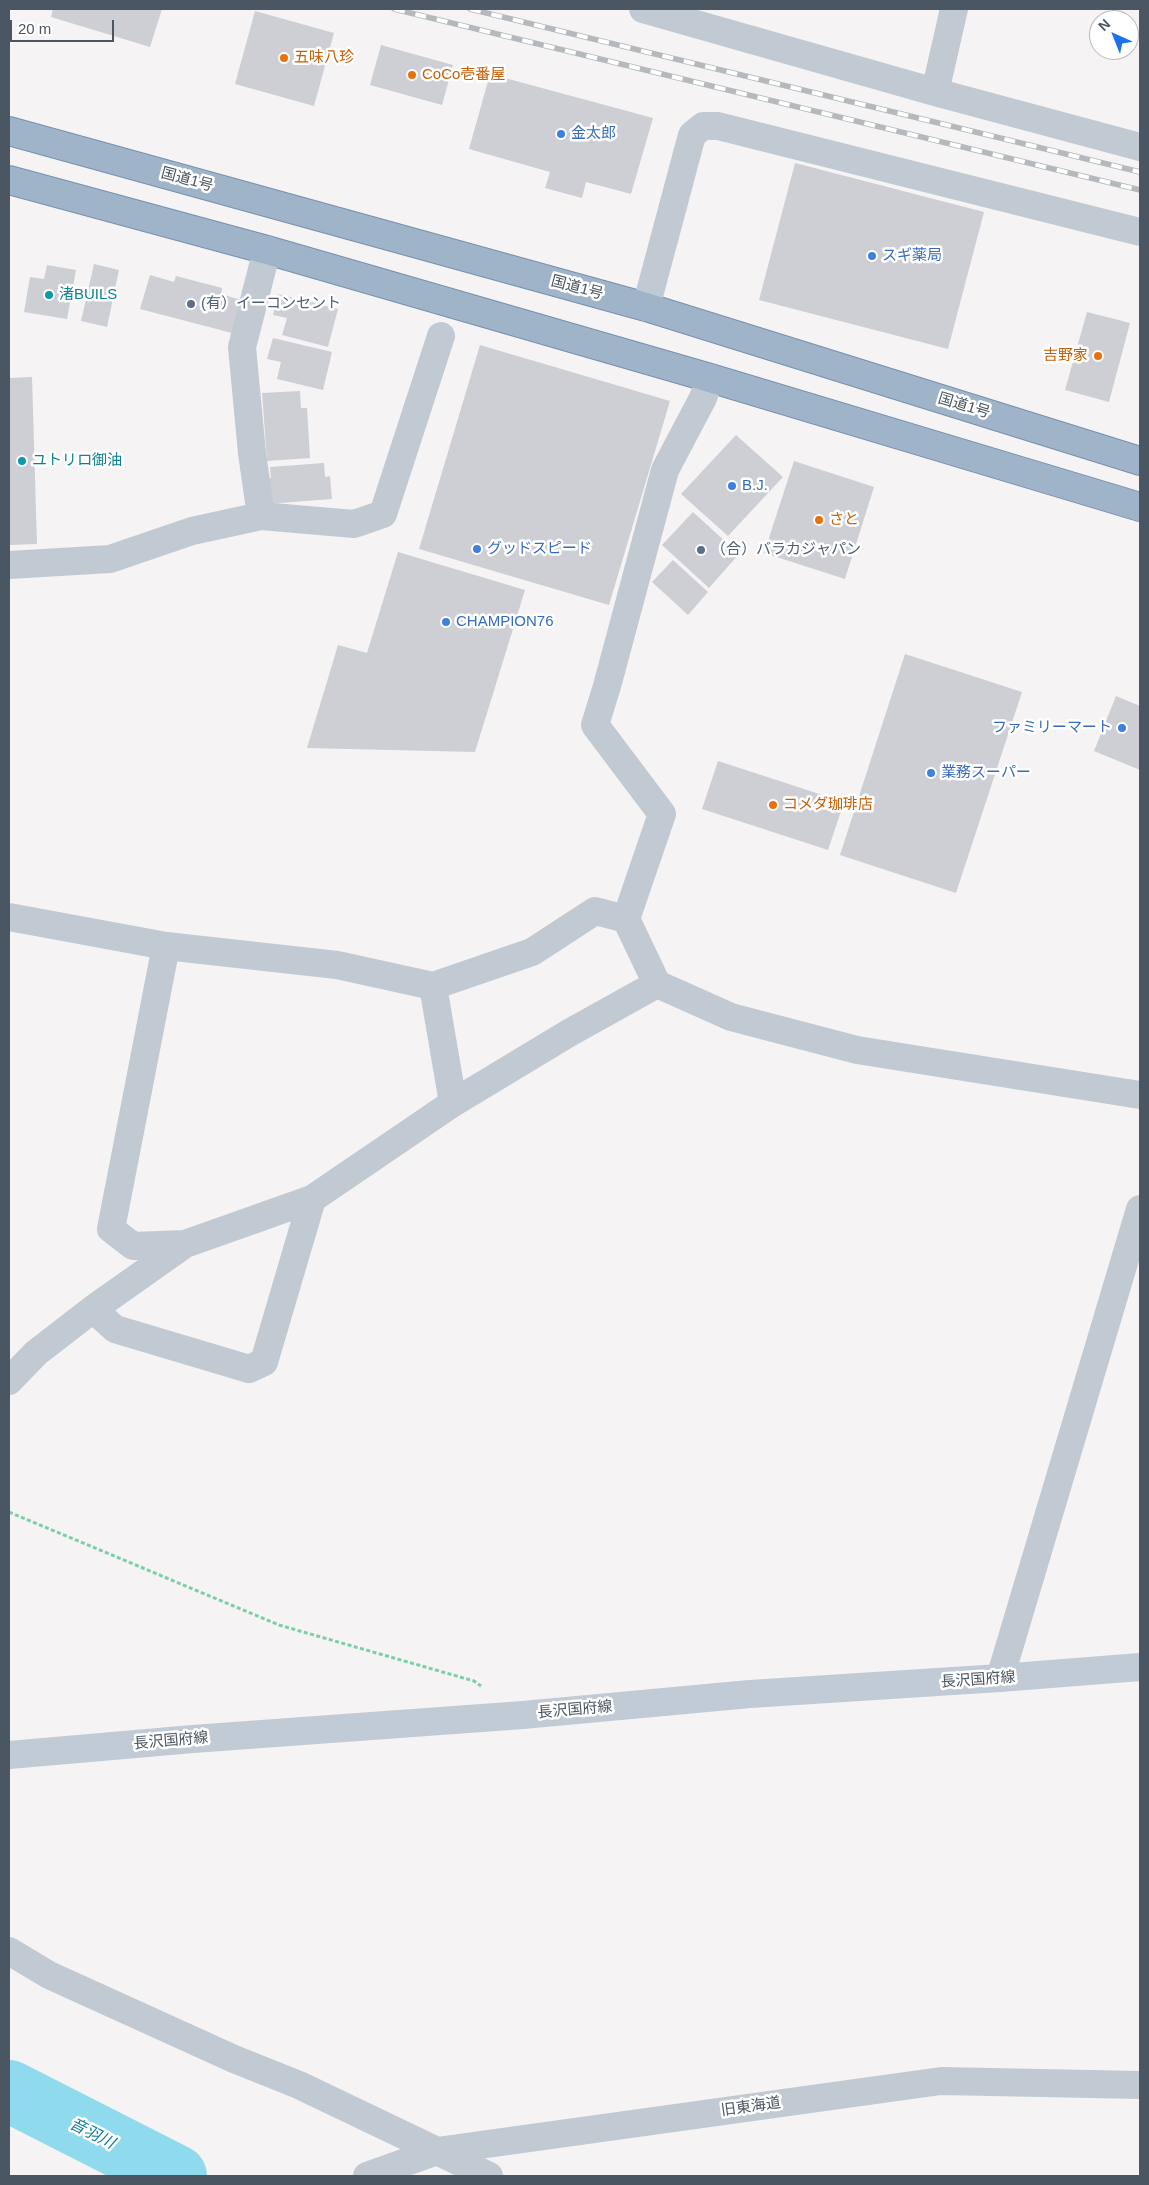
<!DOCTYPE html>
<meta charset="utf-8">
<style>
body{margin:0}
#map{position:relative;width:1149px;height:2185px;overflow:hidden;background:#f5f3f3;font-family:Arial,sans-serif}
canvas{display:block}
.frame{position:absolute;inset:0;border:10px solid #4a5661;pointer-events:none}
.north{position:absolute;left:1089px;top:10px;width:50px;height:50px;box-sizing:border-box;background:#fff;border:1px solid #b7bbc0;border-radius:50%;rotate:316deg;font-size:14px;font-weight:700;line-height:20px;text-align:center;color:#4a5661}
.north::after{content:'';display:block;margin:auto;width:18px;height:22px;background:#1a73e8;clip-path:polygon(50% 0,100% 100%,50% 72%,0 100%)}
.scale{position:absolute;left:10px;top:20px;width:104px;height:22px;box-sizing:border-box;border:2px solid #4a5661;border-top:0;padding-left:6px;font-size:15px;line-height:18px;white-space:nowrap;color:#4a5661;-webkit-text-stroke:4px #fff;paint-order:stroke}
</style>
<div id="map">
<canvas width="1149" height="2185"></canvas>
<div class="frame"></div>
<div class="north">N</div>
<div class="scale">20 m</div>
</div>
<script>
const context = document.querySelector('canvas').getContext('2d');
context.lineJoin = 'round';
const poly = rows => new Path2D(rows.map(r => 'M' + r).join(''));
function trace(path, color, width, dash) { context.strokeStyle = color; context.lineWidth = width; context.lineCap = dash ? 'butt' : 'round'; context.setLineDash(dash || []); context.stroke(path); }
function fill(path, color) { context.fillStyle = color; context.fill(path, 'evenodd'); }
function label(font, color, halo, rows, align = 'center') {
  context.font = font + ' Arial,"Noto Sans JP",sans-serif'; context.lineWidth = 5; context.setLineDash([]); context.textBaseline = 'middle'; context.strokeStyle = halo; context.fillStyle = color; for (const [text, x, y, turn = 0] of rows) {
    context.save(); context.translate(x, y); context.rotate((+turn || 0) * Math.PI / 180); context.textAlign = isNaN(turn) ? turn : align; if (halo) context.strokeText(text, 0, 0); context.fillText(text, 0, 0); context.restore();
  }
}
const river = poly([
 [9,2091,176,2176]
]);
const building = poly([
 [53,9,162,9,150,47,51,17],
 [255,11,334,33,314,106,235,84],
 [381,45,453,65,442,105,370,85],
 [490,74,653,118,631,194,586,182,582,198,545,188,550,172,469,149],
 [795,163,984,212,948,349,759,300],
 [94,264,119,270,107,327,81,321],
 [47,265,76,270,67,319,24,312,30,277,44,279],
 [150,275,174,282,176,276,222,288,221,294,241,300,232,333,140,309],
 [278,294,338,309,328,347,282,335,287,318,273,315],
 [1087,312,1130,323,1109,402,1065,390],
 [273,338,332,352,323,390,277,379,281,362,267,359],
 [480,345,670,401,609,605,419,549],
 [32,377,37,544,9,545,9,378],
 [300,391,301,408,307,408,310,458,267,461,262,393],
 [736,435,783,477,728,536,681,494],
 [794,461,874,487,845,579,764,553],
 [324,463,325,477,330,476,332,499,267,504,265,479,271,478,270,467],
 [693,512,739,554,709,588,662,545],
 [398,552,525,590,475,752,307,748,338,645,367,653],
 [673,560,708,592,688,615,652,582],
 [905,654,1022,692,956,893,840,855],
 [1116,696,1140,706,1140,770,1094,751],
 [718,761,844,802,828,850,702,809]
]);
const path = poly([
 [9,1512,279,1625,474,1681,481,1686]
]);
const minor = poly([
 [643,9,935,92,1140,147],
 [935,92,954,9],
 [646,307,692,135,703,126,718,126,1140,232],
 [261,516,354,524,383,514,441,336],
 [9,565,110,559,192,531,261,516,252,453,242,347,267,250],
 [9,917,166,946,337,965,433,986,532,952,595,911,626,919,657,984,731,1017,857,1050,1140,1095],
 [626,919,662,814,595,725,607,686,665,470,703,398,710,378],
 [166,946,111,1229,133,1246,185,1244],
 [453,1103,569,1033,657,984],
 [312,1199,453,1103,433,986],
 [9,1381,36,1353,93,1309,185,1244,312,1199,264,1362,249,1369,115,1329,93,1309],
 [1000,1678,1140,1209],
 [9,1951,49,1975,234,2059,299,2085,489,2176],
 [367,2176,437,2151,941,2081,1140,2085]
]);
const secondary = poly([
 [9,1755,193,1739,523,1715,750,1694,1000,1678,1140,1667]
]);
const trunk = poly([
 [9,131,646,307,1140,461],
 [9,180,267,250,710,378,1140,507]
]);
const rail = poly([
 [394,9,1140,190],
 [470,9,1140,172]
]);
const markers = [
 [284,58,5,"#e8710a"],
 [412,75,5,"#e8710a"],
 [561,134,5,"#3f7fe0"],
 [872,256,5,"#3f7fe0"],
 [49,295,5,"#0f9aa8"],
 [191,304,5,"#5c6f8a"],
 [1098,356,5,"#e8710a"],
 [22,461,5,"#0f9aa8"],
 [732,486,5,"#3f7fe0"],
 [819,520,5,"#e8710a"],
 [477,549,5,"#3f7fe0"],
 [701,550,5,"#5c6f8a"],
 [446,622,5,"#3f7fe0"],
 [1122,728,5,"#3f7fe0"],
 [931,773,5,"#3f7fe0"],
 [773,805,5,"#e8710a"]
];
const foodNames = [
 ["五味八珍",294,58],
 ["CoCo壱番屋",422,75],
 ["吉野家",1088,356,"right"],
 ["さと",829,520],
 ["コメダ珈琲店",783,805]
];
const shopNames = [
 ["金太郎",571,134],
 ["スギ薬局",882,256],
 ["B.J.",742,486],
 ["グッドスピード",487,549],
 ["CHAMPION76",456,622],
 ["ファミリーマート",1112,728,"right"],
 ["業務スーパー",941,773]
];
const streetNames = [
 ["国道1号",187,180,15],
 ["国道1号",577,288,15],
 ["国道1号",964,406,17],
 ["長沢国府線",978,1680,-4],
 ["長沢国府線",575,1710,-5],
 ["長沢国府線",171,1741,-5],
 ["旧東海道",751,2107,-8]
];
const cultureNames = [
 ["渚BUILS",59,295],
 ["ユトリロ御油",32,461]
];
const serviceNames = [
 ["(有）イーコンセント",201,304],
 ["（合）バラカジャパン",711,550]
];
const waterNames = [
 ["音羽川",92,2134,27]
];
trace(river, '#90daee', 62);
fill(building, '#cdcfd5');
trace(trunk, '#7690ad', 30);
trace(path, '#7ad0a6', 3, [4, 2.5]);
trace(minor, '#c1cad2', 28);
trace(secondary, '#c1cbd6', 28);
trace(trunk, '#9fb4c9', 28);
trace(rail, '#b5b8bd', 5.5);
trace(rail, '#fff', 4, [11]);
for (const [x, y, r, color] of markers) { const dot = new Path2D(); dot.arc(x, y, r, 0, 2 * Math.PI); context.fillStyle = color; context.fill(dot); trace(dot, '#fff', 2); }
label('15px', '#c56008', '#fff', foodNames, 'left');
label('15px', '#366cbe', '#fff', shopNames, 'left');
label('15px', '#4a5661', '#fff', streetNames);
label('15px', '#0d838f', '#fff', cultureNames, 'left');
label('15px', '#4e5e75', '#fff', serviceNames, 'left');
label('italic 16px', '#0c7c9b', '#fff', waterNames);
</script>
